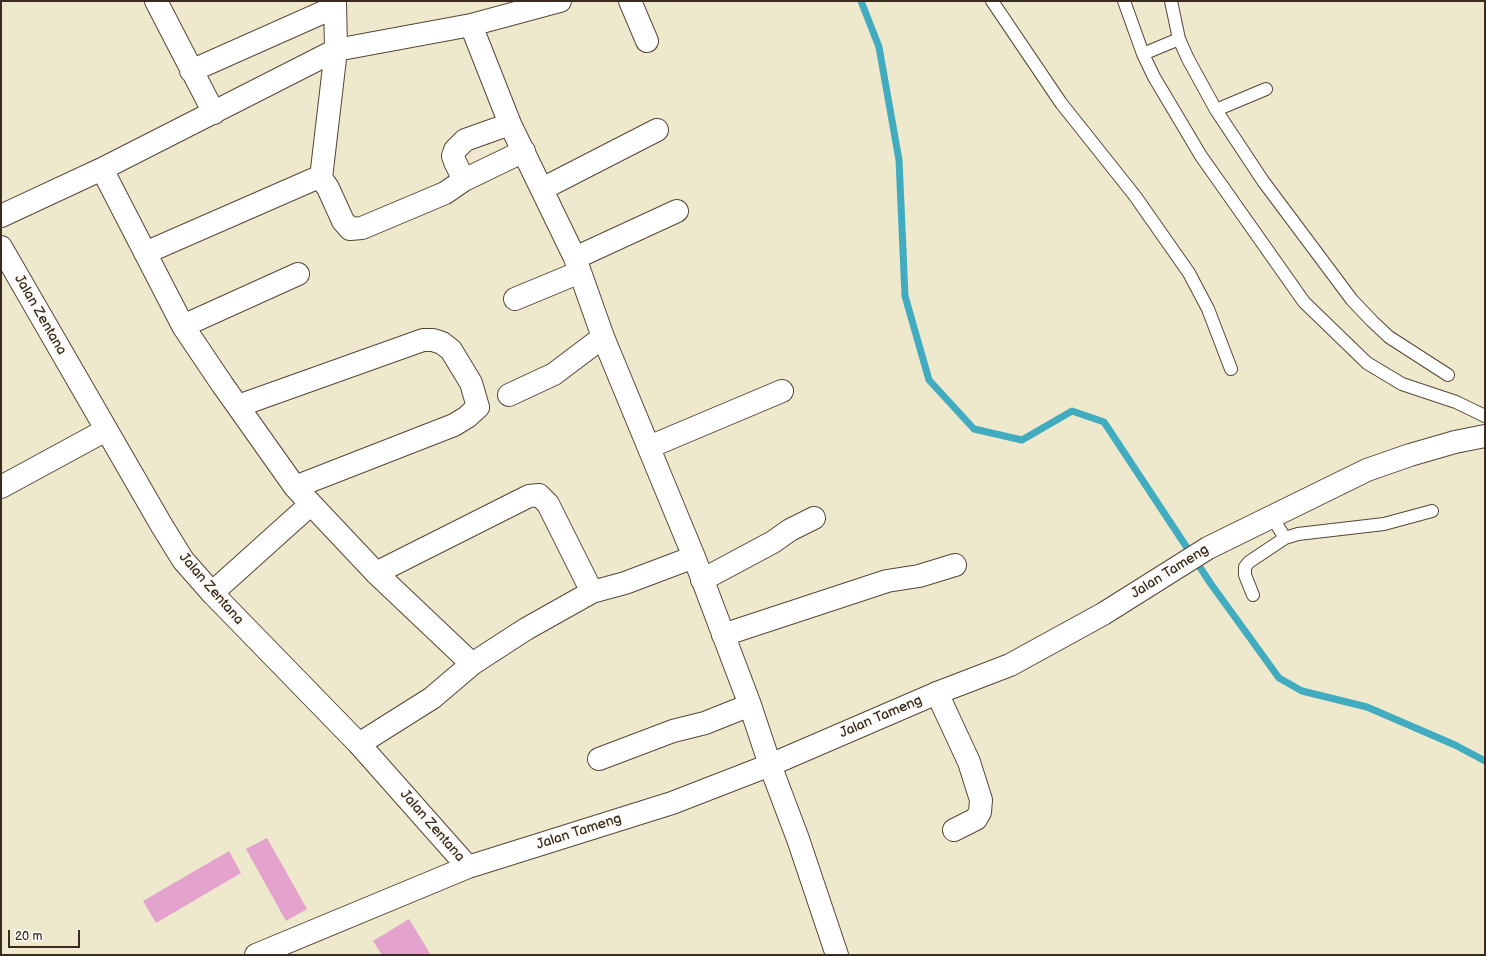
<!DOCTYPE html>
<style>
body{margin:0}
#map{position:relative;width:1486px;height:956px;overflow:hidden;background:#eee8cc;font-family:"Balsamiq Sans",sans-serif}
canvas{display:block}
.frame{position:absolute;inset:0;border:2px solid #3b2a1e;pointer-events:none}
.scale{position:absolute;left:8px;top:930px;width:72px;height:18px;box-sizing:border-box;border:2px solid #3b2a1e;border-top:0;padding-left:5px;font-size:12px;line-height:14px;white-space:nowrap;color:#3b2a1e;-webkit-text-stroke:3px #fdfcf7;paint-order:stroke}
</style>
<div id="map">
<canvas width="1486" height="956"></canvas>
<div class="frame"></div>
<div class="scale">20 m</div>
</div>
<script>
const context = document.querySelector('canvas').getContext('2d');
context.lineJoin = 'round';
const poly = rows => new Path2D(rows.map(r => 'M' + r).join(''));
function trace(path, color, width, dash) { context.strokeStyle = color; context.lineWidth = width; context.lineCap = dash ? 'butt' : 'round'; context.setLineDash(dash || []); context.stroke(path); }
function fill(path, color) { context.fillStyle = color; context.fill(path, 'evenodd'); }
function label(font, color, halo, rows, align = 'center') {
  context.font = font + ' "Balsamiq Sans",sans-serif'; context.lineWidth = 3; context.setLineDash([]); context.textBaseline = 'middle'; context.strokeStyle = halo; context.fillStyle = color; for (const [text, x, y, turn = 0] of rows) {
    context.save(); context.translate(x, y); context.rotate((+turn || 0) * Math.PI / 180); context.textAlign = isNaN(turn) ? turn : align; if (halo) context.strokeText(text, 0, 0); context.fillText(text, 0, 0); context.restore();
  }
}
const stream = poly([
 [861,1,879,47,899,160,905,296,929,380,974,429,1022,440,1072,411,1104,422,1211,584,1279,678,1302,691,1367,707,1455,745,1485,761]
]);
const building = poly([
 [267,838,307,909,286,921,246,849],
 [229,851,241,873,156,923,143,901],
 [409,919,431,955,382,955,373,941]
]);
const lane = poly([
 [992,1,1061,103,1135,196,1189,273,1208,309,1231,369],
 [1124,1,1143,54,1154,77,1201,156,1304,302,1367,363,1402,384,1456,402,1485,416],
 [1171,1,1179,39,1188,59,1216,110,1263,181,1352,300,1372,321,1389,337,1448,375],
 [1143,54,1179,39],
 [1216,110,1266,89],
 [1272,517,1285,538,1298,534,1384,524,1432,511],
 [1253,595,1245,575,1245,567,1249,562,1285,538]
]);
const street = poly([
 [156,1,214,113],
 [630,1,647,41],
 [471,25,510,124,575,258,603,337,694,557,750,705,770,765],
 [191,71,335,7],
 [102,169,183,326,222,384,295,487,376,573,472,664,526,629,592,592,625,583,694,557],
 [321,178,336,50,335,1],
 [464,180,455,162,453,156,455,150,465,140,510,124],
 [542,189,657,130],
 [1,216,102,169,336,50,471,25,560,1],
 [145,253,312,180,321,178,328,188,343,221,350,229,362,228,445,193,464,180,524,151],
 [575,258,677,211],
 [515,299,580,272],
 [183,326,298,274],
 [509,395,554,374,603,337],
 [238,406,423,340,433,340,442,343,451,350,471,383,478,407,467,417,454,425,295,487],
 [649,447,782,391],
 [1,487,106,430],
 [376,573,529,496,539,495,548,504,592,592],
 [702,580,773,542,790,530,814,518],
 [212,593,311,504],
 [723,635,887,581,919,576,955,565],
 [937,693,969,762,981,800,980,812,976,819,954,830],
 [359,744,432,698,472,664],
 [599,759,673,731,705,723,750,705]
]);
const secondary = poly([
 [1,247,162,526,183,560,212,593,359,744,468,867],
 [770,765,798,839,837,955],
 [256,955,468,867,672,803,770,765,937,693,1010,665,1103,614,1208,548,1367,470,1410,455,1455,442,1485,436]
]);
const streetNames = [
 ["Jalan Zentana",40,315,60],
 ["Jalan Tameng",1170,572,-32],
 ["Jalan Zentana",211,589,49],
 ["Jalan Tameng",881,717,-23],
 ["Jalan Zentana",432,826,49],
 ["Jalan Tameng",579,832,-18]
];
trace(stream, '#41acc0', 7);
fill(building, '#e3a3cd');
trace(lane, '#564638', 14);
trace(street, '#564638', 24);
trace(secondary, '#564638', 24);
trace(lane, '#fff', 12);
trace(street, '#fff', 22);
trace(secondary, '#fff', 22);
label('14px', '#3b2a1e', '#fdfcf7', streetNames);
</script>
